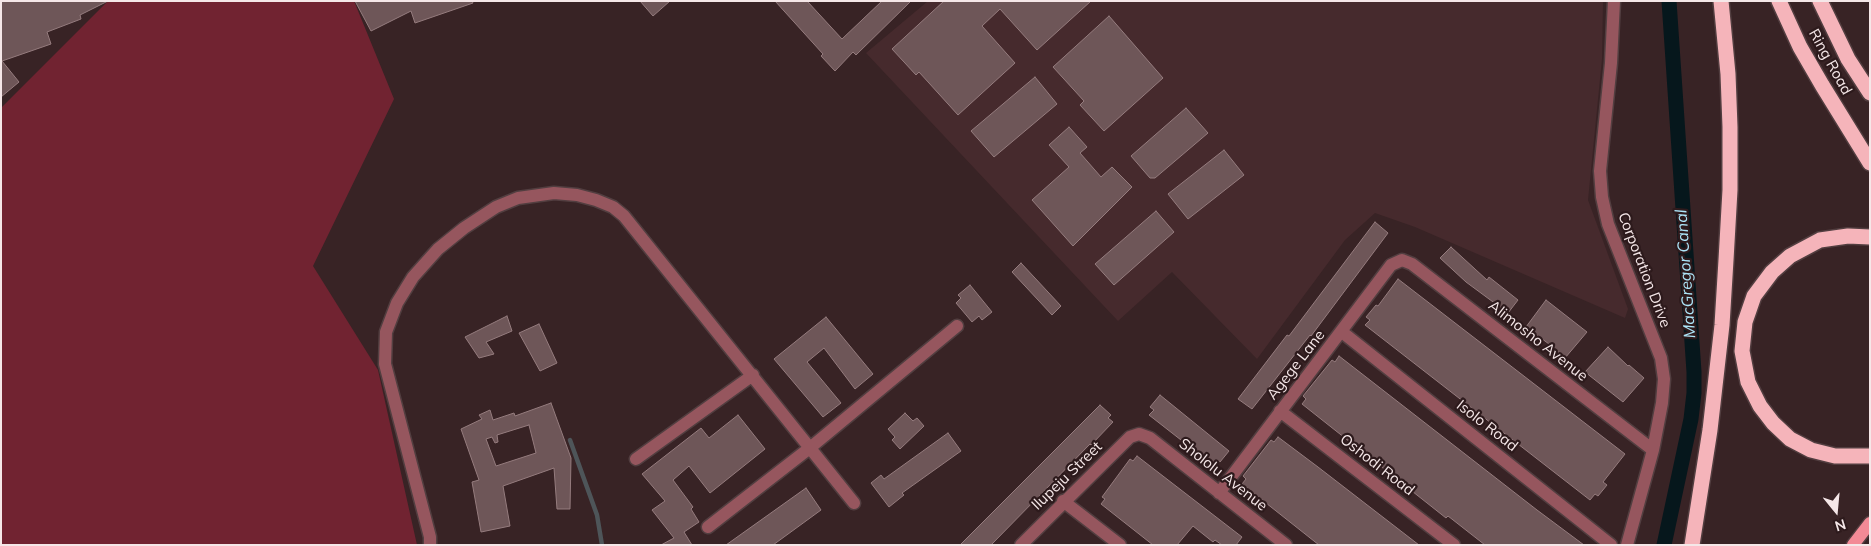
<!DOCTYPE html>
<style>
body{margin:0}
#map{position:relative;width:1871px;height:546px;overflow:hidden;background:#382325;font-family:Mulish,sans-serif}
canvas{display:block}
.frame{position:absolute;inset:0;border:2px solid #f5e7e8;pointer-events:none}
.north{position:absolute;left:1811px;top:486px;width:50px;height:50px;-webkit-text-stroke:4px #2d1a1c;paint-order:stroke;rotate:163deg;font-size:14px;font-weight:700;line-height:20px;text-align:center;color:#f5e7e8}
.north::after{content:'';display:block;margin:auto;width:18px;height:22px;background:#f5e7e8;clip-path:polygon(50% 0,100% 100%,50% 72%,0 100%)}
</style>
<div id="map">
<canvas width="1871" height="546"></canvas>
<div class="frame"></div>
<div class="north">N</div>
</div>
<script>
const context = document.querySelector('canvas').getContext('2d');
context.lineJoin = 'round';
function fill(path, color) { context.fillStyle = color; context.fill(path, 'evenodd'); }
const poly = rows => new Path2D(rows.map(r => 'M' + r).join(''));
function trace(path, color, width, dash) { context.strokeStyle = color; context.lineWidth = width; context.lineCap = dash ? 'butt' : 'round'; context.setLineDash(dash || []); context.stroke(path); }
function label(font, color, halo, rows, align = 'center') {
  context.font = font + ' Mulish,sans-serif'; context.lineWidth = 4.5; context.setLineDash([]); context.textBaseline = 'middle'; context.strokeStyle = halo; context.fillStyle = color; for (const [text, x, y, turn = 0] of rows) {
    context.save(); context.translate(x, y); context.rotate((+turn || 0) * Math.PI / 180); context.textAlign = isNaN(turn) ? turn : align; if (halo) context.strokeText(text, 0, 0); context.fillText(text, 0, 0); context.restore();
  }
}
const built = poly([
 [928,1,1603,1,1602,59,1588,200,1628,309,1625,318,1415,227,1375,213,1345,240,1257,359,1172,272,1118,321,866,53]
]);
const green = poly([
 [108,1,354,1,394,99,313,266,378,370,417,545,1,545,1,108]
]);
const stream = poly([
 [570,440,597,515,602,545]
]);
const canal = poly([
 [1664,545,1691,419,1694,393,1694,372,1669,1]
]);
const building = poly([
 [1,1,108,1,80,15,81,19,47,32,51,44,2,61,19,82,1,97,1,1],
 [355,1,472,1,473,3,415,23,411,11,371,31,355,1],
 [640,1,670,1,653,16,640,1],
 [775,1,807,1,842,39,882,1,911,1,856,55,853,52,835,71,821,56,823,54,775,1],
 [944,1,1091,1,1037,50,1000,9,982,26,1015,63,958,115,919,72,916,75,892,49,944,1],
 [1109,16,1163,78,1104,131,1080,105,1084,101,1053,67,1109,16],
 [1035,77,1057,104,994,157,971,131,1035,77],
 [1186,108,1208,133,1155,178,1150,178,1131,156,1186,108],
 [1069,127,1087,147,1080,153,1101,177,1112,167,1132,187,1073,246,1032,200,1069,167,1049,145,1069,127],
 [1224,150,1244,175,1188,219,1168,194,1224,150],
 [1156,211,1174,232,1114,285,1095,264,1156,211],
 [1375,222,1388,233,1311,336,1310,335,1252,409,1238,399,1287,335,1289,336,1375,222],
 [1451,247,1487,280,1489,277,1518,300,1508,313,1466,282,1440,258,1451,247],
 [1021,263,1061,306,1052,315,1012,272,1021,263],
 [1398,279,1625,454,1603,482,1607,485,1598,496,1595,494,1590,500,1365,325,1370,320,1366,317,1376,305,1378,306,1398,279],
 [970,285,992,312,982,320,979,316,972,322,956,303,961,298,958,295,970,285],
 [1546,300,1587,332,1565,358,1549,344,1526,327,1546,300],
 [507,316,512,331,486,342,494,354,479,358,465,337,507,316],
 [826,317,873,374,855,389,824,348,807,362,841,403,823,417,774,359,826,317],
 [539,324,557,363,540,371,519,333,539,324],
 [1608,347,1628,366,1629,365,1644,378,1623,402,1585,372,1608,347],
 [1339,356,1537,510,1584,545,1485,545,1448,516,1446,518,1302,404,1306,399,1303,396,1332,360,1335,362,1339,356],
 [1160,395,1229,451,1220,462,1217,460,1213,465,1149,415,1154,410,1150,407,1160,395],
 [551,403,571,458,570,509,557,509,554,468,503,486,510,526,481,532,472,482,479,480,461,429,482,419,479,415,490,410,493,420,514,413,515,416,551,403],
 [529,425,536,453,496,466,486,439,492,437,495,443,498,442,497,435,529,425],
 [1100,405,1111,415,1108,418,1113,422,1091,445,1090,444,991,545,960,545,1100,405],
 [905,413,913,421,917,418,924,426,900,449,892,440,895,437,888,429,905,413],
 [738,415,765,449,710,493,689,466,673,480,693,507,691,509,699,522,684,532,692,545,661,545,674,538,652,510,665,501,642,474,701,428,709,438,738,415],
 [948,433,961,451,902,493,904,495,889,507,871,483,881,475,884,479,948,433],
 [1278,437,1318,467,1419,545,1319,545,1242,484,1246,479,1243,476,1271,440,1274,442,1278,437],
 [1137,456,1242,537,1236,545,1222,545,1215,540,1213,542,1193,526,1177,545,1153,545,1101,504,1105,499,1102,497,1130,459,1133,461,1137,456],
 [806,488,821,510,773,545,726,545,806,488]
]);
const street = poly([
 [1614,1,1611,63,1600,171,1602,197,1608,224,1661,358,1664,379,1662,403,1653,450,1627,545],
 [1342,332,1611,545],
 [1280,411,1454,545],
 [636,459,753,375],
 [1219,493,1391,265,1402,260,1412,264,1653,450],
 [1063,501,1120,545],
 [708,527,811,447,957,326],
 [430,545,430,537,385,364,386,332,397,303,413,277,438,249,464,228,496,207,518,198,554,193,577,195,596,200,613,207,624,216,854,503],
 [1021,545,1130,437,1139,434,1150,438,1286,545]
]);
const primary = poly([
 [1853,545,1870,523]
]);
const highway = poly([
 [1779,1,1800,47,1822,85,1870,163],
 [1820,1,1848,59,1870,93],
 [1870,237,1848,236,1820,240,1790,256,1772,272,1754,296,1745,322,1742,351,1748,382,1760,406,1773,423,1790,439,1811,450,1835,456,1870,456],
 [1692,545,1710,430,1722,325,1726,260,1730,190,1730,127,1728,74,1721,1]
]);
const streetNames = [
 ["Ring Road",1830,62,61],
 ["Corporation Drive",1644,270,69],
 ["Alimosho Avenue",1538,341,38],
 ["Agege Lane",1296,365,-52],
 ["Isolo Road",1487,426,38],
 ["Oshodi Road",1377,465,38],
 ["Shololu Avenue",1223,475,38],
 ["Ilupeju Street",1067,476,-44]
];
const waterNames = [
 ["MacGregor Canal",1686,274,-94]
];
fill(built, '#462a2d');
fill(green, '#712331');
trace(stream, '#4e5559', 4.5);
trace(canal, '#06171c', 15);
fill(building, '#6e5658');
trace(building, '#957c7e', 1);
trace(street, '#523e40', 15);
trace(primary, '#523e40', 15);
trace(highway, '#523e40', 18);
trace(street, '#96565e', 12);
trace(primary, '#f38a96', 12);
trace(highway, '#f5b4ba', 15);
label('15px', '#f5e7e8', '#2d1a1c', streetNames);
label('italic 16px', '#ade5f8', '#2d1a1c', waterNames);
</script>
